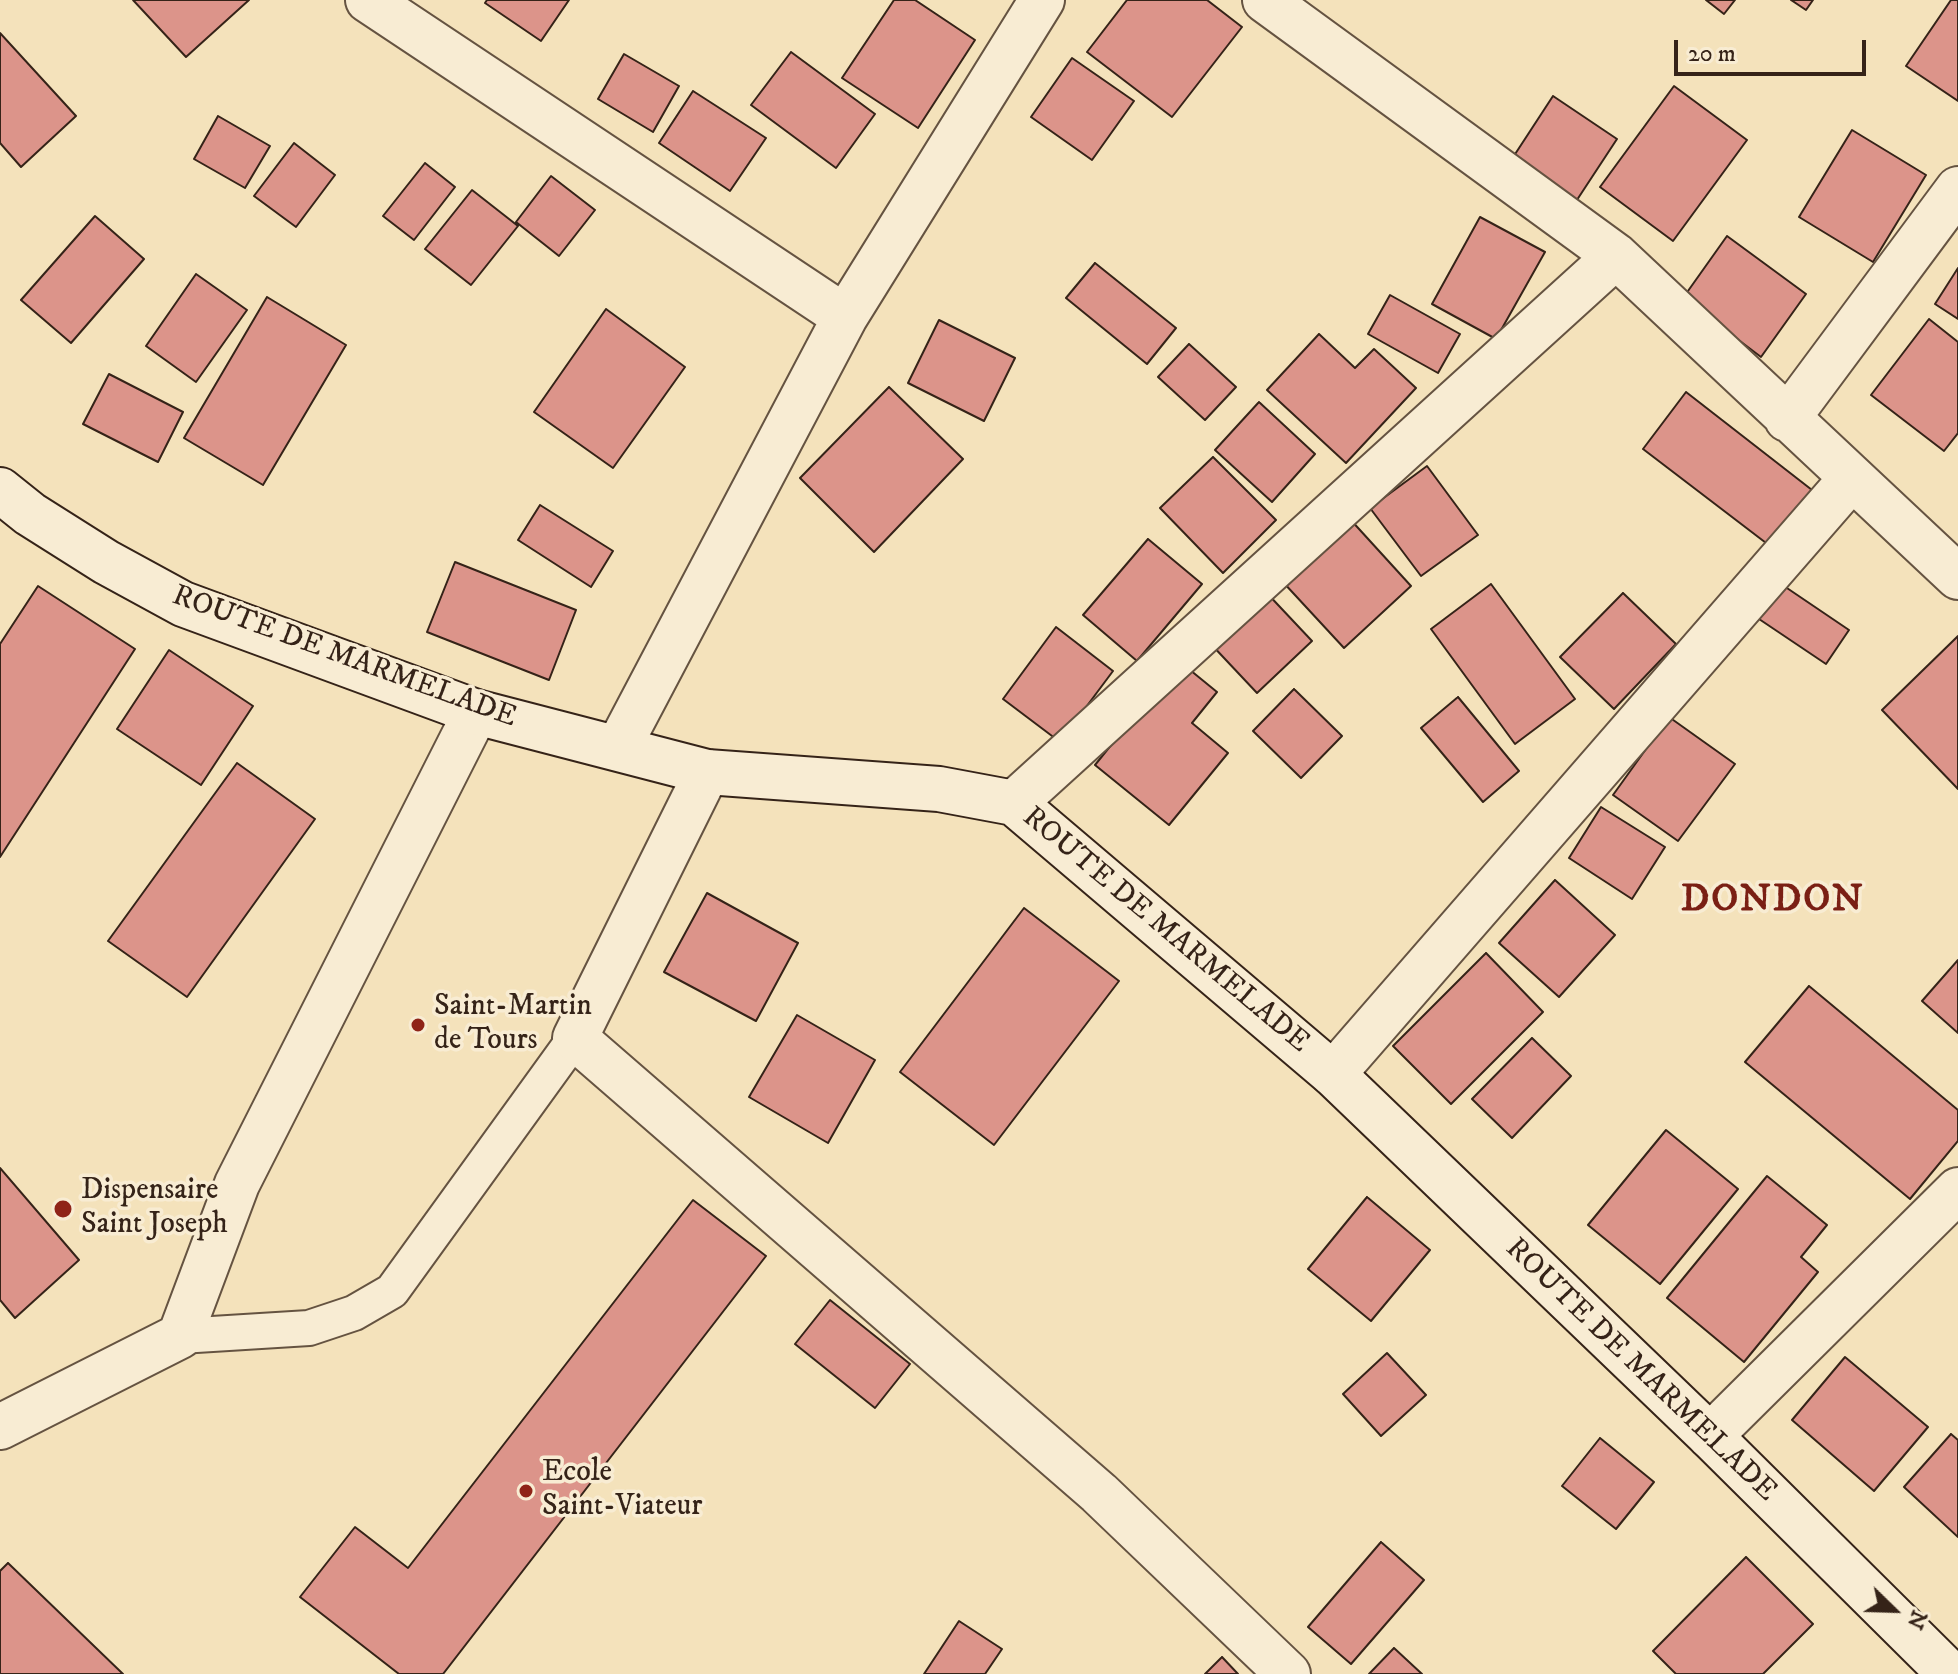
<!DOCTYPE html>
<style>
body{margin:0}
#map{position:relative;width:1958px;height:1674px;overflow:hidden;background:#f4e2bb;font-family:"IM FELL DW Pica",serif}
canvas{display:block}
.north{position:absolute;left:1854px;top:1570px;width:80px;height:80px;-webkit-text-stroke:6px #f8ecd3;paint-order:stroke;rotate:113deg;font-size:22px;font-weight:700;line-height:32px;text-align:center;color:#352318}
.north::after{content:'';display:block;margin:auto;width:28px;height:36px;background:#352318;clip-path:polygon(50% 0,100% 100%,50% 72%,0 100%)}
.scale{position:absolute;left:1674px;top:40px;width:192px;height:36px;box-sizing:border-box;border:4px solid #352318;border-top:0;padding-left:10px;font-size:24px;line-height:28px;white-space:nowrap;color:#352318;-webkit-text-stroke:6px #f8ecd3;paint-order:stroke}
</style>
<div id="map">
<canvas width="1958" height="1674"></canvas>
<div class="north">N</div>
<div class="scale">20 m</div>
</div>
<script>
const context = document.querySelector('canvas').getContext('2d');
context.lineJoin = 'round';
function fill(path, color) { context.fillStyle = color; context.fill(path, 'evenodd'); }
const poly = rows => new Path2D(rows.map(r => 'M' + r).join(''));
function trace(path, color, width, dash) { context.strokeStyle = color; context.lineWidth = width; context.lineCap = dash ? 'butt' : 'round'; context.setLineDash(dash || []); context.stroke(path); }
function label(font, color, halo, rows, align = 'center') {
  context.font = font + ' "IM FELL DW Pica",serif'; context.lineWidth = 7; context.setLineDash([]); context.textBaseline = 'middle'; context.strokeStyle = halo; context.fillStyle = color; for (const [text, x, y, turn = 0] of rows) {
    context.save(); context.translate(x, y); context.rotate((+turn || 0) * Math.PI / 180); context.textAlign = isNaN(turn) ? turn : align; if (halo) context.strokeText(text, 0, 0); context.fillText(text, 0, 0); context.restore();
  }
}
const building = poly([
 [133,0,249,0,186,57,133,0],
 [487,0,569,0,541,41,485,3,487,0],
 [894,0,915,0,975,40,918,128,842,78,894,0],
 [1127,0,1207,0,1242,27,1172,117,1087,52,1127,0],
 [1706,0,1735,0,1724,14,1706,0],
 [1791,0,1813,0,1806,10,1791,0],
 [1951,0,1958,0,1958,101,1906,66,1951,0],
 [0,33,76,116,21,167,0,143,0,33],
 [791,52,875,114,836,168,751,105,791,52],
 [624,54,679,86,653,132,598,99,624,54],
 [1072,58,1134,101,1092,160,1031,117,1072,58],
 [1674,86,1747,140,1673,241,1600,187,1674,86],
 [693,91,766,138,730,191,659,143,693,91],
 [1553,96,1617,139,1571,209,1506,168,1553,96],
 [218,116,270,146,245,188,194,159,218,116],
 [1852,130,1926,175,1873,262,1799,217,1852,130],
 [294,143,335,175,296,227,254,196,294,143],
 [425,163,455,187,414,240,383,216,425,163],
 [551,176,595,210,559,256,516,222,551,176],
 [472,190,518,226,471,285,425,249,472,190],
 [95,216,144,259,71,343,21,300,95,216],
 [1480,217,1545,252,1496,339,1432,304,1480,217],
 [1727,236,1806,294,1761,357,1683,298,1727,236],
 [1095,263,1176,328,1147,364,1066,298,1095,263],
 [1958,268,1958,319,1935,304,1958,268],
 [196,274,247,310,196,382,146,346,196,274],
 [1390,295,1460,334,1438,373,1368,334,1390,295],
 [267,297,346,345,263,485,184,438,267,297],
 [606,309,685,367,613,468,534,412,606,309],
 [1929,319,1958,342,1958,433,1944,451,1871,395,1929,319],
 [939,320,1015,358,984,421,908,383,939,320],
 [1319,334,1355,368,1374,349,1416,388,1346,463,1267,390,1319,334],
 [1189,344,1236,387,1205,420,1158,377,1189,344],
 [109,374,183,412,158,462,83,424,109,374],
 [889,387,963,459,874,552,800,478,889,387],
 [1686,392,1812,490,1770,546,1643,449,1686,392],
 [1259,402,1315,454,1272,502,1215,450,1259,402],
 [1213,457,1276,520,1223,573,1160,508,1213,457],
 [1427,466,1478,535,1421,576,1370,508,1427,466],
 [540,505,613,551,591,587,518,540,540,505],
 [1349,518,1411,586,1344,648,1282,581,1349,518],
 [1148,539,1202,584,1137,661,1083,615,1148,539],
 [455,562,576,610,549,680,427,632,455,562],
 [1491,584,1575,699,1515,744,1431,629,1491,584],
 [1781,584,1849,630,1826,664,1759,619,1781,584],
 [38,586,135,649,0,857,0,644,38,586],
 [1264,590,1312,641,1257,693,1209,642,1264,590],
 [1623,593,1676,644,1614,709,1560,657,1623,593],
 [1056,627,1113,671,1060,742,1003,699,1056,627],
 [1958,636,1958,789,1882,710,1958,636],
 [169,650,253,706,201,785,117,729,169,650],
 [1179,661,1217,692,1192,723,1228,753,1169,825,1095,765,1179,661],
 [1294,689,1342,736,1301,778,1253,731,1294,689],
 [1458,697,1519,771,1483,802,1421,728,1458,697],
 [1669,717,1735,764,1678,841,1613,795,1669,717],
 [237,763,315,819,187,997,108,941,237,763],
 [1601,807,1665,847,1632,899,1569,858,1601,807],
 [1555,880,1615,935,1559,997,1499,943,1555,880],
 [707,893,798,943,756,1021,664,972,707,893],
 [1024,908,1119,981,994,1145,900,1072,1024,908],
 [1486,953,1543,1012,1451,1104,1393,1046,1486,953],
 [1958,960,1958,1033,1922,1001,1958,960],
 [1809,986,1958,1110,1958,1141,1910,1199,1745,1062,1809,986],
 [797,1015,875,1060,828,1143,749,1097,797,1015],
 [1532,1038,1571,1076,1512,1138,1472,1099,1532,1038],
 [1666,1130,1738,1189,1660,1284,1588,1225,1666,1130],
 [0,1168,79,1260,15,1318,0,1300,0,1168],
 [1767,1176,1827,1225,1801,1257,1818,1272,1744,1362,1667,1298,1767,1176],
 [1367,1197,1430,1250,1371,1321,1308,1269,1367,1197],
 [693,1200,766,1256,443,1674,399,1674,300,1597,355,1527,408,1568,693,1200],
 [830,1300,910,1364,875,1408,795,1344,830,1300],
 [1387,1353,1426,1395,1381,1436,1343,1394,1387,1353],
 [1845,1357,1928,1427,1874,1491,1792,1420,1845,1357],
 [1951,1434,1958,1440,1958,1537,1904,1487,1951,1434],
 [1600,1438,1654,1482,1616,1529,1562,1486,1600,1438],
 [1381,1542,1424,1580,1351,1664,1308,1627,1381,1542],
 [1746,1557,1813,1624,1763,1674,1676,1674,1653,1651,1746,1557],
 [8,1563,123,1674,0,1674,0,1571,8,1563],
 [959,1621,1002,1649,985,1674,924,1674,959,1621],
 [1394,1648,1422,1674,1369,1674,1394,1648],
 [1222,1657,1238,1674,1205,1674,1222,1657]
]);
const service = poly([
 [180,1336,309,1328,354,1313,392,1291,575,1038]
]);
const minor = poly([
 [368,0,845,317],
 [1265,0,1616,256,1958,577],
 [1787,419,1958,189],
 [618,748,845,317,1042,0],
 [707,772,575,1038,1099,1493,1288,1674],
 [1014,803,1616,256],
 [1333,1074,1851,479],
 [0,1427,180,1336,237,1184,476,712],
 [1710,1436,1958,1190]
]);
const secondary = poly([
 [0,490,30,514,106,562,183,604,476,712,707,772,939,789,1014,803,1333,1074,1710,1436,1950,1674]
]);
const markers = [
 [418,1025,8,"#8f2418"],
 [63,1209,10,"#8f2418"],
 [526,1491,8,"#8f2418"]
];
const streetNames = [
 ["ROUTE DE MARMELADE",344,658,20],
 ["ROUTE DE MARMELADE",1165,931,40],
 ["ROUTE DE MARMELADE",1640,1371,44]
];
const poiNames = [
 ["Saint-Martin",434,1008],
 ["de Tours",434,1042],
 ["Dispensaire",81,1192],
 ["Saint Joseph",81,1226],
 ["Ecole",542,1474],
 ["Saint-Viateur",542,1508]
];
const districtNames = [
 ["DONDON",1773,902]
];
fill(building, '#dc948a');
trace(building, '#352318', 2);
trace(service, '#655341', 38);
trace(minor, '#655341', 48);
trace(secondary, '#352318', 48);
trace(service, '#f8ecd3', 34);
trace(minor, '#f8ecd3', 44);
trace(secondary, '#f8ecd3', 44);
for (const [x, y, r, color] of markers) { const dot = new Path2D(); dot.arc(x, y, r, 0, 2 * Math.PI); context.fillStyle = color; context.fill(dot); trace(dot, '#f8ecd3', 3); }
label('30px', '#352318', '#f8ecd3', streetNames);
label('30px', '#352318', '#f8ecd3', poiNames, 'left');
context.letterSpacing = '2px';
label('bold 38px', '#7a1f14', '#f8ecd3', districtNames);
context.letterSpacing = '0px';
</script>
